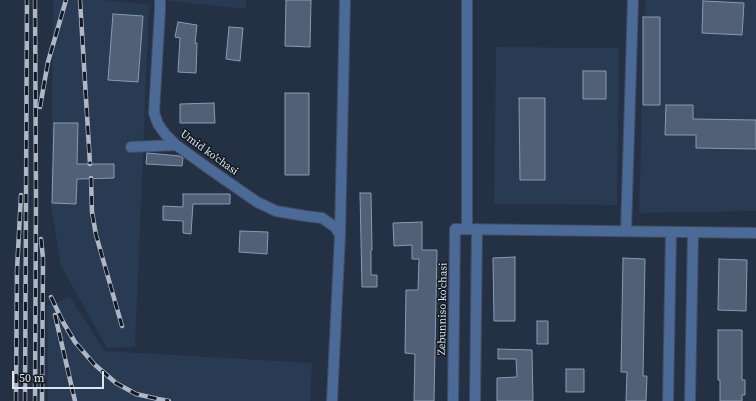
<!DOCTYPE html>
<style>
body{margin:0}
#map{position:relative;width:756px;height:401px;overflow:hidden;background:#243144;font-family:"Source Serif 4",serif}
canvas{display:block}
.scale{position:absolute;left:12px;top:371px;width:92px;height:18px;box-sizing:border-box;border:2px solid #dde5f2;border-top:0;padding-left:5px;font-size:12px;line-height:14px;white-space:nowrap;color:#dde5f2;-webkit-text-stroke:3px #131921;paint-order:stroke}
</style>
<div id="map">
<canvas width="756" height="401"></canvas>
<div class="scale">50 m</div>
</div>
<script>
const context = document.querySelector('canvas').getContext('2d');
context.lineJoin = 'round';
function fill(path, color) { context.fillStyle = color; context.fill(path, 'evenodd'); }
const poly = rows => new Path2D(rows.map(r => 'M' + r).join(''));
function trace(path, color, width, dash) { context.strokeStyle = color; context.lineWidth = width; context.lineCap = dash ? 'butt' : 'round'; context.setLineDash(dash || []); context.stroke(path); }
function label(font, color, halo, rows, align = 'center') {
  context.font = font + ' "Source Serif 4",serif'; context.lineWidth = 3; context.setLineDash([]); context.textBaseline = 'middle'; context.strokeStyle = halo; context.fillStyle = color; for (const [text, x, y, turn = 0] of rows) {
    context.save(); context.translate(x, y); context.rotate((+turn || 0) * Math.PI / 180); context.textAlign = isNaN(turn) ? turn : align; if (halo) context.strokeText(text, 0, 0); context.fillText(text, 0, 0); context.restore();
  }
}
const built = poly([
 [53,0,104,0,149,5,135,347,107,348,61,266,51,205],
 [162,0,246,0,246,9],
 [645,0,756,0,756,211,639,213],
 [496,47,619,48,617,205,494,204],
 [70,297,105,351,312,363,310,401,48,401,47,306]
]);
const building = poly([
 [286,0,311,0,310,47,285,46,286,0],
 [703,1,744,3,742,35,702,33,703,1],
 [113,14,143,16,138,82,108,80,113,14],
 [643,17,660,17,660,105,643,105,643,17],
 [178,22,197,25,195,43,197,43,196,73,178,72,180,38,175,37,178,22],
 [229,27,243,28,240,61,226,59,229,27],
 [583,71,606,71,606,99,583,99,583,71],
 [285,93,309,93,309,175,285,175,285,93],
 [519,98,545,98,545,180,520,180,519,98],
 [214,103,215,123,180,123,180,104,214,103],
 [666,105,693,105,693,119,756,120,756,149,696,148,696,135,665,135,666,105],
 [54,123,78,123,77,164,114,164,114,178,77,179,76,204,52,203,54,123],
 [147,153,180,156,183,158,182,166,146,164,147,153],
 [360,193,371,193,372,250,371,250,371,275,377,275,377,287,362,287,360,193],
 [183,194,230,194,230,204,193,204,191,234,183,233,183,221,163,220,163,206,183,207,183,194],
 [422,222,422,250,437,250,434,401,414,401,415,354,405,353,406,290,418,290,419,259,412,259,412,245,394,246,393,223,422,222],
 [240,231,268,232,267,254,239,252,240,231],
 [515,257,515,321,494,321,493,258,515,257],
 [623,258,645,259,643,376,647,376,646,401,626,401,627,372,621,372,623,258],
 [719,259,747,260,746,311,718,310,719,259],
 [537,321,548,321,548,344,537,344,537,321],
 [718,330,742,330,742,380,745,380,745,395,742,395,742,401,720,401,720,380,718,380,718,330],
 [498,349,532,350,533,401,497,401,497,378,517,377,516,359,498,359,498,349],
 [566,369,584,369,584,392,566,392,566,369]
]);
const minor = poly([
 [160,0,160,9,154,113,158,124,165,134,176,145,208,168,257,202,276,211,305,216,322,218,335,227,340,235,332,401],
 [131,147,176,145],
 [467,229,467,0],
 [626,231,633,0],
 [340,235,345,0],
 [453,401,455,229,756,233],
 [475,401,477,229],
 [668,401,671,232],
 [690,401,693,233]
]);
const rail = poly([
 [35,0,36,199,35,401],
 [80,0,90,164],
 [40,107,48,62,66,0],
 [91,178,92,212,96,235,122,326],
 [41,239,43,258,42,401],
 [51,297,63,322,75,342,94,364,116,383,136,394,158,399,169,401],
 [55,315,75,401],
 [16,401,17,270,21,195],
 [25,401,27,0]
]);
const streetNames = [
 ["Umid ko'chasi",209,153,36],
 ["Zebunniso ko'chasi",443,309,-89]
];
fill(built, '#293a53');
fill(building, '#516076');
trace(building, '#8a9ab1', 1);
trace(minor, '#424e60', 12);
trace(minor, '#4b6a97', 10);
trace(rail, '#aeb7c6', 4.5);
trace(rail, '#131921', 3, [9]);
label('11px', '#dde5f2', '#131921', streetNames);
</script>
